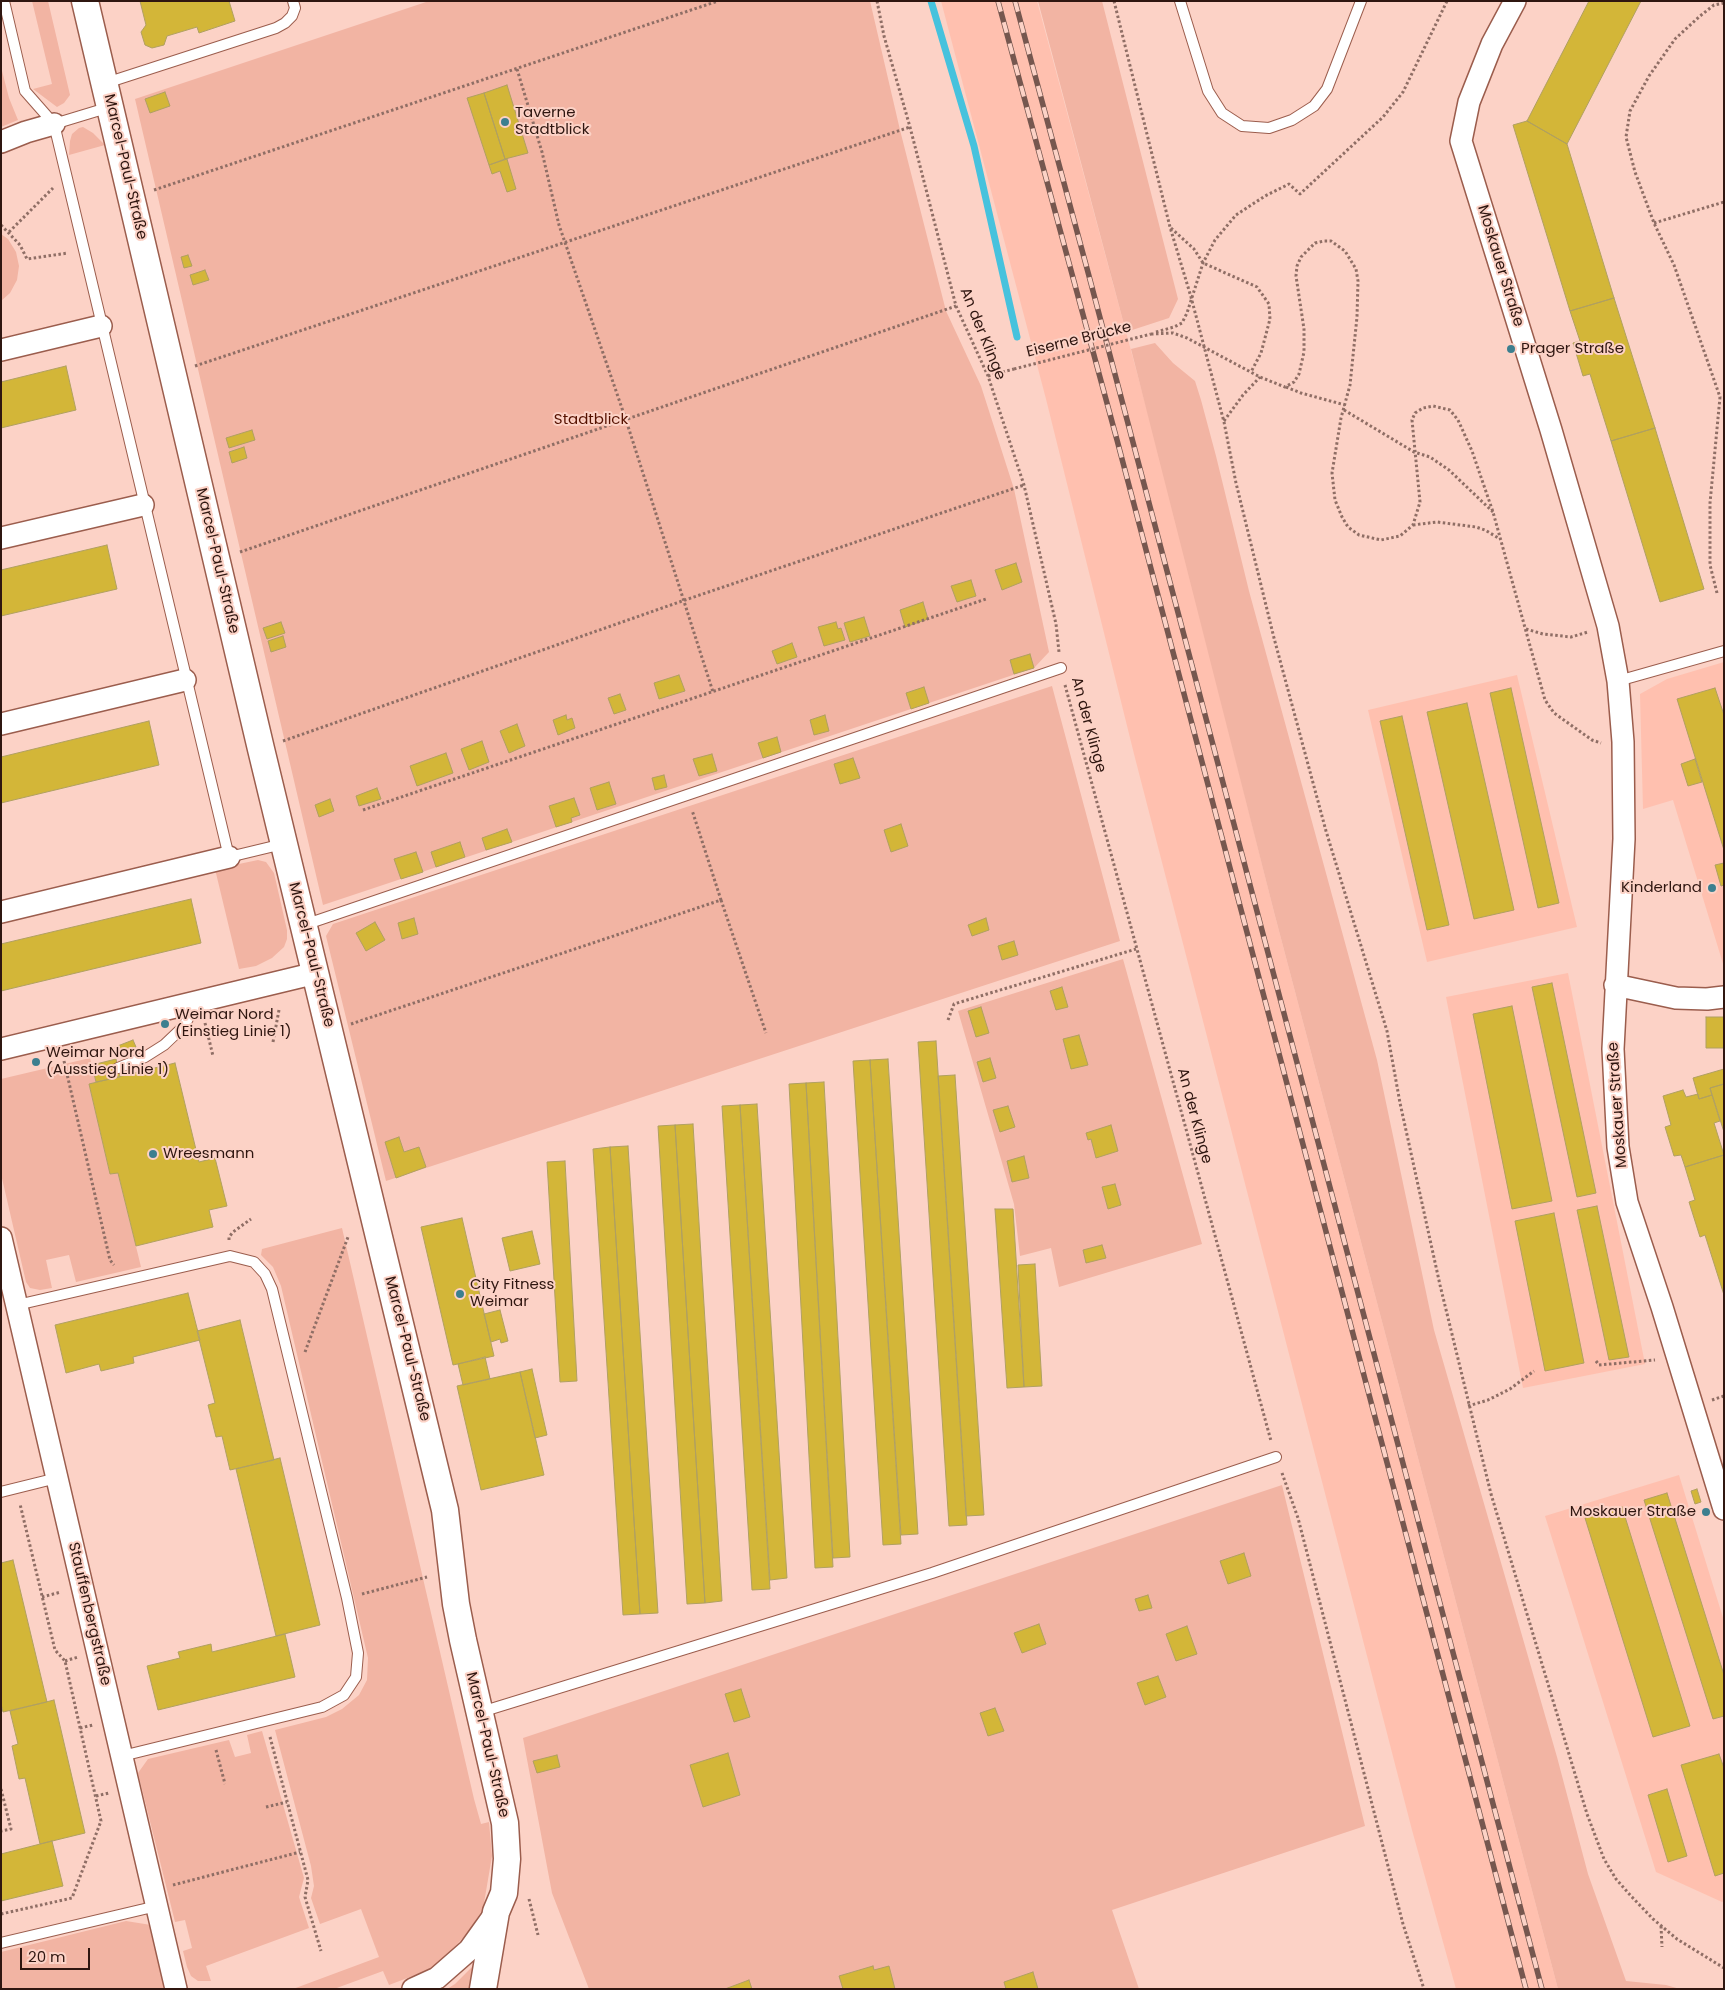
<!DOCTYPE html>
<meta charset="utf-8">
<style>
body{margin:0}
#map{position:relative;width:1725px;height:1990px;overflow:hidden;background:#fcd2c6;font-family:Poppins,sans-serif}
canvas{display:block}
.frame{position:absolute;inset:0;border:2px solid #2f1610;pointer-events:none}
.scale{position:absolute;left:20px;top:1948px;width:70px;height:22px;box-sizing:border-box;border:2px solid #2f1610;border-top:0;padding-left:6px;font-size:15px;line-height:18px;white-space:nowrap;color:#2f1610;-webkit-text-stroke:4px #fcd2c6;paint-order:stroke}
</style>
<div id="map">
<canvas width="1725" height="1990"></canvas>
<div class="frame"></div>
<div class="scale">20 m</div>
</div>
<script>
const context = document.querySelector('canvas').getContext('2d');
context.lineJoin = 'round';
function fill(path, color) { context.fillStyle = color; context.fill(path, 'evenodd'); }
const poly = rows => new Path2D(rows.map(r => 'M' + r).join(''));
function trace(path, color, width, dash) { context.strokeStyle = color; context.lineWidth = width; context.lineCap = dash ? 'butt' : 'round'; context.setLineDash(dash || []); context.stroke(path); }
function label(font, color, halo, rows, align = 'center') {
  context.font = font + ' Poppins,sans-serif'; context.lineWidth = 4; context.setLineDash([]); context.textBaseline = 'middle'; context.strokeStyle = halo; context.fillStyle = color; for (const [text, x, y, turn = 0] of rows) {
    context.save(); context.translate(x, y); context.rotate((+turn || 0) * Math.PI / 180); context.textAlign = isNaN(turn) ? turn : align; if (halo) context.strokeText(text, 0, 0); context.fillText(text, 0, 0); context.restore();
  }
}
const built = poly([
 [941,1,1037,1,1165,477,1274,912,1558,1989,1456,1989,1412,1830,1134,754,1046,399],
 [1724,662,1724,967,1673,800,1643,809,1640,694,1667,679],
 [1517,675,1577,927,1427,962,1368,710],
 [1568,973,1645,1364,1523,1388,1446,997],
 [1679,1475,1724,1621,1724,1901,1722,1902,1656,1872,1545,1516]
]);
const green = poly([
 [32,1,48,1,70,95,64,103,57,107,33,89,52,84],
 [429,1,870,1,900,130,946,311,981,386,1014,489,1049,652,1034,668,323,905,135,99],
 [1038,1,1102,1,1178,299,1169,318,1126,332],
 [1,67,9,98,18,120,1,127],
 [83,127,93,133,105,145,69,155,70,141,72,134,79,128],
 [1,234,8,239,16,252,19,266,17,280,10,293,1,301],
 [1155,343,1173,363,1195,381,1201,400,1216,456,1249,591,1377,1060,1434,1330,1557,1757,1588,1874,1626,1981,1666,1985,1680,1989,1558,1989,1274,912,1131,349],
 [1052,686,1120,941,386,1181,326,936,333,924],
 [258,860,266,862,274,873,287,930,287,939,284,947,272,958,256,966,239,969,215,869],
 [1123,959,1202,1244,1059,1287,1051,1248,1020,1256,1014,1204,958,1011],
 [90,1058,96,1082,89,1084,110,1174,118,1173,141,1267,76,1282,69,1255,46,1260,52,1288,40,1290,30,1288,26,1282,1,1174,1,1079],
 [342,1228,474,1799,481,1824,489,1822,492,1856,483,1909,469,1931,453,1949,434,1966,423,1972,389,1985,383,1971,334,1989,293,1989,379,1957,361,1909,320,1924,311,1898,314,1886,311,1866,275,1730,326,1717,342,1709,359,1695,367,1680,368,1658,281,1286,273,1267,261,1255,262,1249],
 [1282,1485,1365,1826,1112,1910,1139,1989,589,1989,552,1893,523,1738],
 [262,1731,304,1878,299,1897,309,1928,206,1966,211,1981,198,1981,191,1976,187,1967,183,1951,192,1948,185,1920,175,1922,138,1773,148,1759,229,1740,235,1757,251,1753,247,1735],
 [126,1921,151,1925,165,1984,163,1989,1,1989,1,1952],
 [480,1959,473,1989,447,1989,455,1984]
]);
const stream = poly([
 [931,1,974,146,1017,337]
]);
const building = poly([
 [140,1,229,1,235,21,199,33,197,27,167,36,164,45,152,48,145,45,141,32,146,25,140,1],
 [1589,1,1641,1,1567,144,1527,121,1589,1],
 [507,85,528,153,505,159,484,93,507,85],
 [165,92,170,106,150,113,145,99,165,92],
 [484,93,505,159,489,165,467,98,484,93],
 [1527,121,1567,144,1614,298,1570,311,1513,125,1527,121],
 [507,159,516,189,507,192,500,171,492,174,489,165,507,159],
 [188,255,192,266,184,268,181,257,188,255],
 [205,270,209,280,193,285,190,275,205,270],
 [1614,298,1655,428,1611,441,1590,374,1583,376,1573,343,1580,341,1570,311,1614,298],
 [66,366,76,410,1,428,1,382,66,366],
 [1655,428,1704,589,1660,602,1611,441,1655,428],
 [252,430,255,440,229,448,226,438,252,430],
 [244,447,247,458,232,463,229,452,244,447],
 [107,545,117,589,1,616,1,570,107,545],
 [1016,563,1022,582,1002,590,995,570,1016,563],
 [971,580,976,596,957,602,951,586,971,580],
 [923,602,928,619,905,627,900,610,923,602],
 [864,617,870,636,850,642,844,623,864,617],
 [281,622,285,633,267,639,263,628,281,622],
 [836,622,838,629,841,628,845,640,824,646,818,627,836,622],
 [283,636,286,647,271,652,268,641,283,636],
 [792,643,797,657,777,664,772,651,792,643],
 [1030,654,1034,668,1014,674,1010,660,1030,654],
 [679,675,685,691,659,699,654,683,679,675],
 [924,687,929,703,911,709,906,693,924,687],
 [1511,688,1559,903,1538,908,1490,693,1511,688],
 [1715,688,1724,715,1724,850,1677,699,1715,688],
 [620,694,626,710,614,714,608,698,620,694],
 [1467,703,1514,910,1474,919,1427,712,1467,703],
 [566,715,567,720,572,718,575,728,558,735,553,720,566,715],
 [825,715,829,731,814,735,810,720,825,715],
 [1402,716,1449,925,1427,930,1380,721,1402,716],
 [149,721,159,765,1,803,1,757,149,721],
 [517,724,525,746,509,753,500,731,517,724],
 [777,737,781,752,763,758,758,743,777,737],
 [482,741,489,762,469,770,461,749,482,741],
 [446,753,453,773,417,786,410,766,446,753],
 [712,754,717,771,699,776,693,759,712,754],
 [853,758,860,778,840,784,834,764,853,758],
 [1695,759,1702,782,1688,786,1681,764,1695,759],
 [664,775,667,787,655,790,652,778,664,775],
 [609,782,616,804,597,810,590,788,609,782],
 [377,788,381,799,359,806,356,796,377,788],
 [574,798,580,815,571,818,572,822,556,827,549,806,574,798],
 [330,799,334,811,319,817,315,805,330,799],
 [901,824,908,846,891,852,884,830,901,824],
 [507,829,512,842,486,850,482,838,507,829],
 [460,842,465,857,436,867,431,852,460,842],
 [416,852,423,872,401,879,394,859,416,852],
 [1724,863,1724,885,1721,886,1715,865,1724,863],
 [191,899,201,943,1,991,1,944,191,899],
 [414,918,418,934,402,939,398,923,414,918],
 [986,918,989,930,972,936,968,925,986,918],
 [375,922,385,940,366,951,356,933,375,922],
 [1014,941,1018,955,1002,960,998,946,1014,941],
 [1552,983,1596,1193,1577,1197,1532,987,1552,983],
 [1062,987,1068,1007,1056,1010,1050,991,1062,987],
 [1512,1006,1552,1201,1512,1209,1473,1014,1512,1006],
 [981,1007,989,1033,976,1037,968,1011,981,1007],
 [1706,1017,1724,1017,1724,1048,1706,1048,1706,1017],
 [1079,1035,1088,1065,1071,1069,1063,1039,1079,1035],
 [133,1040,136,1047,117,1053,115,1047,133,1040],
 [936,1041,967,1525,949,1526,918,1042,936,1041],
 [990,1058,996,1078,983,1082,977,1062,990,1058],
 [116,1059,120,1077,96,1082,92,1065,116,1059],
 [888,1059,918,1534,901,1535,870,1060,888,1059],
 [870,1060,901,1544,883,1545,853,1061,870,1060],
 [175,1063,199,1162,215,1158,227,1206,209,1210,213,1227,136,1246,118,1173,110,1174,89,1084,175,1063],
 [1724,1069,1724,1084,1710,1088,1712,1095,1699,1099,1693,1078,1724,1069],
 [955,1075,984,1515,966,1516,938,1076,955,1075],
 [824,1082,850,1557,833,1558,806,1083,824,1082],
 [806,1083,833,1567,815,1568,789,1084,806,1083],
 [1724,1084,1724,1132,1710,1088,1724,1084],
 [1683,1090,1686,1097,1698,1094,1699,1099,1712,1095,1720,1121,1714,1123,1724,1155,1685,1167,1681,1155,1674,1156,1665,1127,1671,1125,1663,1096,1683,1090],
 [757,1104,787,1578,770,1580,740,1105,757,1104],
 [740,1105,770,1589,752,1590,722,1106,740,1105],
 [1008,1106,1015,1127,1000,1132,993,1110,1008,1106],
 [693,1124,722,1601,705,1603,675,1125,693,1124],
 [675,1125,705,1603,687,1604,658,1126,675,1125],
 [1111,1125,1118,1151,1096,1158,1091,1139,1088,1140,1086,1133,1111,1125],
 [399,1137,404,1152,419,1147,426,1167,396,1178,385,1142,399,1137],
 [628,1146,658,1613,640,1614,610,1147,628,1146],
 [610,1147,640,1614,623,1615,593,1149,610,1147],
 [1724,1155,1724,1295,1705,1235,1700,1237,1689,1202,1695,1200,1685,1167,1724,1155],
 [1024,1156,1029,1178,1012,1182,1007,1161,1024,1156],
 [565,1161,577,1381,560,1382,547,1162,565,1161],
 [1115,1184,1121,1205,1108,1209,1102,1187,1115,1184],
 [1597,1206,1629,1357,1609,1360,1577,1210,1597,1206],
 [995,1209,1013,1209,1024,1387,1007,1388,995,1209],
 [1554,1213,1584,1363,1545,1371,1515,1221,1554,1213],
 [462,1218,494,1356,453,1365,421,1227,462,1218],
 [532,1231,540,1264,510,1271,502,1238,532,1231],
 [1102,1245,1106,1258,1086,1263,1083,1250,1102,1245],
 [1035,1264,1042,1386,1024,1387,1018,1265,1035,1264],
 [188,1293,200,1340,133,1357,134,1363,101,1371,99,1364,66,1373,55,1325,188,1293],
 [500,1310,508,1341,501,1343,500,1339,491,1342,484,1314,500,1310],
 [240,1320,274,1460,230,1470,222,1436,216,1437,208,1405,215,1403,197,1331,240,1320],
 [485,1357,490,1379,463,1385,458,1364,485,1357],
 [532,1369,547,1435,535,1438,520,1372,532,1369],
 [520,1372,544,1475,481,1490,457,1386,520,1372],
 [280,1458,320,1625,276,1636,236,1469,280,1458],
 [1697,1489,1701,1502,1695,1504,1691,1491,1697,1489],
 [1667,1493,1724,1675,1724,1716,1713,1719,1644,1500,1667,1493],
 [1622,1507,1690,1726,1653,1737,1585,1518,1622,1507],
 [1244,1553,1251,1576,1228,1584,1220,1561,1244,1553],
 [13,1560,47,1702,3,1712,1,1704,1,1563,13,1560],
 [1148,1595,1152,1608,1139,1611,1135,1599,1148,1595],
 [1039,1624,1046,1644,1022,1653,1014,1633,1039,1624],
 [1187,1626,1197,1654,1176,1661,1166,1634,1187,1626],
 [285,1634,295,1677,158,1710,147,1666,180,1658,178,1652,211,1644,212,1652,285,1634],
 [1158,1676,1166,1697,1145,1705,1137,1683,1158,1676],
 [741,1689,750,1717,734,1722,725,1694,741,1689],
 [54,1700,85,1833,40,1844,25,1778,19,1779,12,1746,18,1744,10,1711,54,1700],
 [995,1708,1004,1731,988,1736,980,1713,995,1708],
 [728,1753,740,1795,703,1807,690,1765,728,1753],
 [1719,1754,1724,1768,1724,1873,1715,1876,1681,1765,1719,1754],
 [557,1755,560,1767,537,1773,533,1761,557,1755],
 [1667,1789,1687,1856,1668,1862,1648,1795,1667,1789],
 [52,1841,63,1886,1,1901,1,1854,52,1841],
 [873,1966,874,1970,889,1966,895,1989,843,1989,839,1976,873,1966],
 [1033,1972,1038,1989,1006,1989,1004,1982,1033,1972],
 [749,1980,752,1989,725,1989,749,1980]
]);
const path = poly([
 [877,1,884,36,910,127,956,306,988,376,1024,485,1056,624,1059,652],
 [1114,1,1170,227,1191,297,1224,422,1236,483,1274,638,1326,831,1387,1031,1400,1103,1440,1285,1491,1494,1587,1814,1604,1859,1616,1879,1631,1896,1653,1919,1677,1939,1724,1968],
 [170,2,170,1],
 [517,69,542,152,559,225,626,420,713,692],
 [154,190,718,1],
 [1654,223,1724,202],
 [1,225,20,245,27,259,68,253],
 [1171,228,1194,249,1203,263,1257,287,1269,304,1270,319,1261,353,1251,372],
 [9,232,53,188],
 [1156,332,1174,327,1182,323,1187,313,1203,263,1215,240,1236,215,1265,196,1289,184,1300,194,1383,117,1403,92,1447,1],
 [1151,334,1173,333,1187,338,1260,377,1285,387,1294,382,1299,374,1304,352,1304,329,1296,276,1297,266,1301,257,1315,243,1324,241,1331,241,1345,251,1356,269,1358,281,1357,317,1350,385,1341,418,1332,473,1335,500,1342,517,1348,527,1359,535,1381,540,1400,536,1413,525,1420,502,1412,420,1415,413,1423,408,1433,406,1450,410,1458,420,1472,451,1493,512,1545,700,1554,713,1592,740,1601,743],
 [195,366,910,127],
 [988,376,1014,369],
 [1286,387,1301,393,1345,405],
 [1344,410,1414,452,1430,457,1449,470,1493,512],
 [1224,421,1243,395,1260,377],
 [1413,525,1437,522,1476,527,1485,530,1500,539],
 [240,552,956,306],
 [1717,593,1710,565,1710,503,1720,397,1674,265,1654,223,1635,172,1626,137,1630,111,1649,76,1675,39,1700,16,1714,5,1724,3],
 [1526,629,1543,634,1571,637,1588,632],
 [1065,685,1271,1441],
 [283,741,685,600,1024,485],
 [363,810,986,599],
 [721,900,766,1033],
 [948,1020,954,1004,1136,949],
 [205,1023,213,1056],
 [351,1024,721,900,692,810],
 [273,1042,279,1010],
 [64,1061,110,1260,114,1265],
 [229,1240,229,1237,233,1232,251,1219],
 [305,1352,348,1237],
 [1596,1361,1599,1365,1655,1360],
 [1712,1400,1724,1396],
 [1468,1406,1488,1400,1510,1389,1534,1371],
 [1282,1473,1298,1518,1403,1924,1424,1989],
 [362,1594,427,1577],
 [42,1597,61,1592],
 [65,1661,78,1657],
 [80,1728,93,1725],
 [270,1737,308,1880,305,1897,321,1951],
 [216,1750,225,1784],
 [1,1789,11,1829,1,1831],
 [96,1796,109,1793],
 [266,1807,287,1802],
 [173,1885,300,1852],
 [529,1899,538,1935],
 [1,1914,72,1898,101,1821,65,1661,55,1650,20,1504],
 [1661,1926,1662,1947]
]);
const service = poly([
 [4,1,25,91,54,124,229,857,283,844],
 [1180,1,1208,91,1222,113,1242,126,1269,128,1292,120,1314,106,1327,89,1361,1],
 [106,83,276,28,285,23,292,16,295,8,293,1],
 [54,124,110,107],
 [1618,681,1724,651],
 [304,925,1061,668],
 [118,1068,145,1057,164,1045,184,1026,197,1002],
 [17,1305,230,1256,254,1262,265,1274,272,1289,347,1598,358,1653,356,1677,344,1695,322,1707,122,1756],
 [1,1492,57,1478],
 [481,1712,932,1573,1276,1457],
 [1,1943,157,1906]
]);
const minor = poly([
 [1515,1,1492,44,1469,102,1461,141,1551,430,1608,626,1618,681,1623,742,1624,839,1613,1049,1618,1147,1627,1202,1662,1307,1724,1509],
 [1,142,26,132,54,124],
 [1,350,101,326],
 [1,538,143,505],
 [1,724,185,680],
 [1,912,229,857],
 [1615,985,1676,998,1707,999,1724,997],
 [1,1049,316,973],
 [1,1238,176,1989],
 [413,1989,437,1978,469,1950,494,1915]
]);
const tertiary = poly([
 [85,1,261,749,445,1510,456,1604,463,1640,505,1823,507,1859,504,1893,496,1912,483,1989]
]);
const rail = poly([
 [998,1,1117,440,1526,1989],
 [1015,1,1089,276,1542,1989]
]);
const pathBridge = poly([
 [1014,369,1151,334]
]);
const markers = [
 [505,122,5,"#3c7f8f"],
 [1511,349,5,"#3c7f8f"],
 [1712,888,5,"#3c7f8f"],
 [165,1024,5,"#3c7f8f"],
 [36,1062,5,"#3c7f8f"],
 [153,1154,5,"#3c7f8f"],
 [460,1294,5,"#3c7f8f"],
 [1706,1512,5,"#3c7f8f"]
];
const poiNames = [
 ["Taverne",515,113],
 ["Stadtblick",515,130],
 ["Prager Straße",1521,349],
 ["Kinderland",1702,888,"right"],
 ["Weimar Nord",175,1015],
 ["(Einstieg Linie 1)",175,1032],
 ["Weimar Nord",46,1053],
 ["(Ausstieg Linie 1)",46,1070],
 ["Wreesmann",163,1154],
 ["City Fitness",470,1285],
 ["Weimar",470,1302],
 ["Moskauer Straße",1696,1512,"right"]
];
const streetNames = [
 ["Marcel-Paul-Straße",125,167,77],
 ["Moskauer Straße",1500,266,73],
 ["An der Klinge",982,334,68],
 ["Eiserne Brücke",1079,340,-14],
 ["Marcel-Paul-Straße",217,561,77],
 ["An der Klinge",1088,725,75],
 ["Marcel-Paul-Straße",311,955,76],
 ["Moskauer Straße",1618,1105,-94],
 ["An der Klinge",1194,1116,75],
 ["Marcel-Paul-Straße",407,1349,76],
 ["Stauffenbergstraße",89,1614,77],
 ["Marcel-Paul-Straße",487,1745,77]
];
const parkNames = [
 ["Stadtblick",591,420]
];
fill(built, '#ffc0af');
fill(green, '#f2b4a3');
trace(stream, '#46c2dd', 7);
fill(building, '#d3b638');
trace(building, '#b0a061', 1);
trace(service, '#9b5d4d', 12);
trace(minor, '#9b5d4d', 24);
trace(tertiary, '#9b5d4d', 29);
trace(path, '#8f6e65', 3, [2.5, 2.5]);
trace(service, '#fff', 10);
trace(minor, '#fff', 21);
trace(tertiary, '#fff', 26);
trace(rail, '#76574f', 5.5);
trace(rail, '#fcd2c6', 4, [11]);
trace(pathBridge, '#8f6e65', 3, [2.5, 2.5]);
for (const [x, y, r, color] of markers) { const dot = new Path2D(); dot.arc(x, y, r, 0, 2 * Math.PI); context.fillStyle = color; context.fill(dot); trace(dot, '#fcd2c6', 2); }
label('15px', '#2f1610', '#fcd2c6', poiNames, 'left');
label('15px', '#2f1610', '#fcd2c6', streetNames);
label('15px', '#510', '#fcd2c6', parkNames);
</script>
